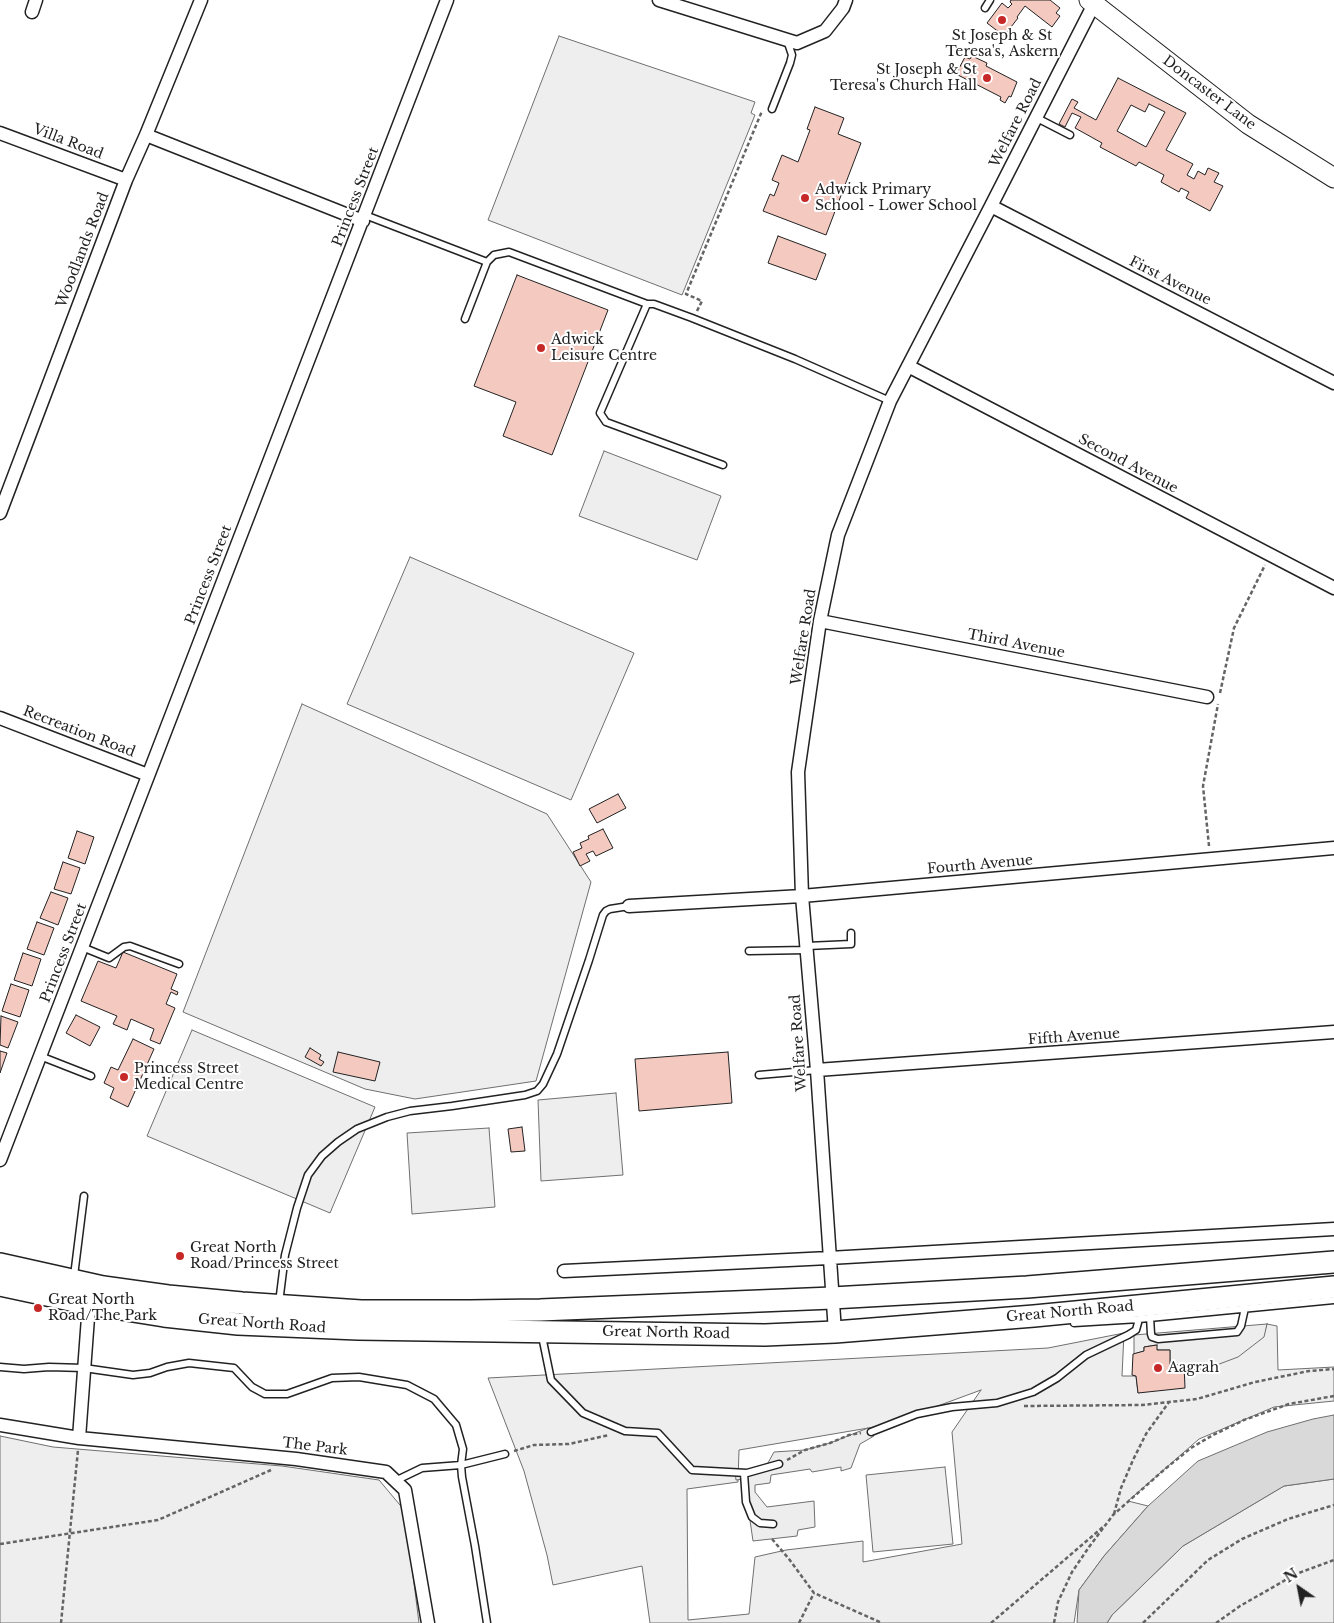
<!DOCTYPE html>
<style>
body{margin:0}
#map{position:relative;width:1334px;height:1623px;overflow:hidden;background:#fff;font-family:"Libre Baskerville",serif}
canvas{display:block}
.north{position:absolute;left:1274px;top:1563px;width:50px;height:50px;-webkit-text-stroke:4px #fff;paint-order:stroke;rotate:327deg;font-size:14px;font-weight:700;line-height:20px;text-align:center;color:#222}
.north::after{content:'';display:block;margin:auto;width:18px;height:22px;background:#222;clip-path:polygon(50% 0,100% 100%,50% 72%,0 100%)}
</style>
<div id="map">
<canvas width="1334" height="1623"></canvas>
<div class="north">N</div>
</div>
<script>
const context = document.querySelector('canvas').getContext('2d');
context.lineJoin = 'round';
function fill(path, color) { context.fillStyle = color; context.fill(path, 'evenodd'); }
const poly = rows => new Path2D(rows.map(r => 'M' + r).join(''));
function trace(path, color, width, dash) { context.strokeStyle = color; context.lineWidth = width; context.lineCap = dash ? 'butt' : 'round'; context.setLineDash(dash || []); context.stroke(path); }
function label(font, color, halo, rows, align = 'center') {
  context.font = font + ' "Libre Baskerville",serif'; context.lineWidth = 4; context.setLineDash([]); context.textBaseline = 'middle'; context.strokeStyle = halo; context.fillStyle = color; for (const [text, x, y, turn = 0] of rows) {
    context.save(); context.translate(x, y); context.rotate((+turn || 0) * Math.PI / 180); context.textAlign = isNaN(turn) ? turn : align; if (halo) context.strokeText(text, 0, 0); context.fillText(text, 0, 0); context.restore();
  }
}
const green = poly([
 [559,36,755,102,751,113,755,115,682,295,488,220,559,36],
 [604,451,721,496,697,560,579,516,604,451],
 [410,557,634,653,571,800,347,704,410,557],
 [302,704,547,814,591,882,536,1081,415,1099,365,1089,183,1012,302,704],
 [192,1030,375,1107,330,1213,147,1136,192,1030],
 [616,1093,623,1175,541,1181,538,1100,616,1093],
 [489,1128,495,1207,412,1214,407,1133,489,1128],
 [1267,1324,1277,1326,1278,1370,1334,1367,1334,1401,1274,1407,1199,1439,1128,1501,1148,1506,1104,1556,1079,1590,1074,1623,650,1623,642,1566,553,1585,547,1555,524,1471,488,1378,1048,1348,1124,1333,1122,1376,1136,1376,1138,1393,1184,1370,1206,1369,1263,1337,1267,1324],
 [981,1390,952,1432,962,1544,863,1562,863,1541,786,1550,755,1557,749,1614,688,1620,687,1489,738,1482,739,1450,886,1425,981,1390],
 [0,1436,53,1447,282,1466,379,1480,405,1511,419,1623,0,1623,0,1436],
 [945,1467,953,1544,873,1552,866,1475,945,1467],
 [1334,1479,1334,1623,1107,1623,1112,1615,1183,1546,1284,1486,1334,1479]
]);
const parking = poly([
 [1267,1324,1264,1337,1238,1357,1206,1369,1184,1370,1183,1365,1170,1365,1170,1350,1157,1350,1156,1345,1144,1347,1144,1351,1134,1354,1134,1335,1267,1324],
 [868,1428,874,1436,860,1444,851,1468,841,1471,841,1467,812,1472,810,1469,771,1475,770,1483,755,1485,755,1492,767,1507,814,1501,815,1527,798,1530,797,1536,753,1541,744,1479,736,1480,735,1471,764,1470,774,1452,805,1450,830,1443,868,1428]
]);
const water = poly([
 [1334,1415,1334,1479,1284,1486,1183,1546,1112,1615,1107,1623,1077,1623,1079,1590,1104,1556,1148,1506,1198,1461,1267,1432,1313,1419,1334,1415]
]);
const building = poly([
 [1011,0,1050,0,1060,8,1056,13,1060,16,1052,27,1025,6,1017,17,1018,18,1004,36,987,23,1002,3,1008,8,1012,4,1010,2,1011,0],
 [972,56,987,63,986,66,1017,82,1011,97,1009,96,1005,103,1000,100,1001,97,956,74,965,57,970,59,972,56],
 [1118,78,1186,113,1166,150,1193,164,1187,175,1194,179,1198,171,1205,175,1208,168,1219,173,1214,182,1223,186,1210,211,1186,198,1189,192,1181,188,1179,192,1161,182,1164,175,1139,162,1136,166,1100,147,1102,143,1075,128,1081,117,1072,113,1065,127,1059,124,1072,99,1078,102,1074,108,1096,120,1118,78],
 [1149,104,1165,112,1146,147,1117,131,1131,105,1145,112,1149,104],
 [815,107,844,118,838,134,861,143,826,235,763,211,770,194,774,196,779,183,772,180,782,155,798,162,810,130,807,129,815,107],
 [778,236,826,254,816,280,768,263,778,236],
 [517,275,608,310,552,455,503,436,516,402,474,386,517,275],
 [618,794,626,808,597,823,589,809,618,794],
 [603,829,613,848,596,856,593,851,586,854,590,861,580,866,573,852,582,848,580,843,589,839,588,836,603,829],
 [77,831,94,837,85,864,68,858,77,831],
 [63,862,80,868,71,894,54,889,63,862],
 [51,892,68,898,58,925,40,918,51,892],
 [37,922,54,928,44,955,27,949,37,922],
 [123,952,177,974,171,989,178,992,177,995,171,992,166,1004,175,1008,160,1044,150,1040,154,1029,131,1019,127,1030,113,1024,117,1016,81,1001,98,961,116,968,123,952],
 [23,953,41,959,32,986,14,980,23,953],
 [11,984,29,990,20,1017,2,1011,11,984],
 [76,1015,100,1027,90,1046,66,1033,76,1015],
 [1,1016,18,1022,8,1048,0,1045,1,1016],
 [133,1039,154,1049,128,1107,110,1098,114,1088,104,1083,111,1067,118,1070,133,1039],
 [310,1048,321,1055,319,1059,324,1062,321,1066,305,1057,310,1048],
 [0,1051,7,1053,0,1073,0,1051],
 [338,1052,380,1062,375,1081,333,1072,338,1052],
 [728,1052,732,1103,639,1111,635,1059,728,1052],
 [522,1127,525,1151,511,1152,508,1129,522,1127],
 [1157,1345,1157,1350,1170,1350,1170,1365,1184,1365,1185,1388,1138,1393,1136,1376,1132,1375,1133,1354,1144,1351,1144,1347,1157,1345]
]);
const path = poly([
 [697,311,702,301,686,294,762,111],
 [1220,693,1234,628,1265,565],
 [1209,846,1203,786,1218,704],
 [1024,1406,1142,1405,1197,1399,1255,1382,1309,1371,1334,1369],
 [514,1451,534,1445,569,1444,609,1435],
 [787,1460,805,1450,830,1443,849,1435,861,1433],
 [1114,1514,1121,1488,1133,1460,1146,1434,1169,1402],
 [772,1539,789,1559,814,1593,882,1623],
 [0,1544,158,1520,271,1470],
 [61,1623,78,1450],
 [799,1623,814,1593],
 [991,1623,1104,1526],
 [1054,1623,1058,1602,1072,1572,1089,1547,1113,1515,1165,1469,1191,1448,1213,1435,1244,1420,1289,1404,1334,1396],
 [1143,1623,1208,1560,1242,1539,1288,1519,1334,1505],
 [1216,1623,1240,1606,1296,1574,1334,1560]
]);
const service = poly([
 [985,8,990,0],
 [772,109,790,63,792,55,787,40],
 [1035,117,1070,135],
 [365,215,487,262,494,255,509,252,647,304,654,304,692,318,795,359,890,401],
 [647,304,600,413,606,422,723,465],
 [465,319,487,262],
 [807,946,851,944,851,933],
 [82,947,109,958,124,947,130,946,179,964],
 [749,951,807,950],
 [40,1056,91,1076],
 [759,1075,817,1070],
 [74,1276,84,1196],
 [279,1303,285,1255,297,1208,308,1175,322,1156,338,1142,357,1129,387,1117,410,1111,452,1106,525,1095,537,1091,543,1084,557,1054,589,960,603,915,606,911,610,909,629,906],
 [1150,1317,1151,1334,1152,1337,1158,1339,1237,1332,1241,1326,1245,1308],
 [1074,1323,1139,1319,1334,1300],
 [542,1336,551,1380,583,1413,625,1431,658,1433,692,1470,747,1473,779,1464],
 [0,1367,24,1369,49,1367,84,1368,133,1375,150,1373,167,1367,189,1363,234,1368,252,1387,265,1394,287,1394,332,1378,359,1377,407,1385,434,1399,456,1425,463,1449,461,1465,462,1477,475,1546,487,1623],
 [871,1432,917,1414,952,1407,997,1403,1033,1392,1057,1378,1086,1355,1128,1335,1136,1330,1139,1319],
 [744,1473,746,1502,752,1517,760,1523,773,1524],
 [395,1481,422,1468,461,1465,505,1454]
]);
const minor = poly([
 [659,0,797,43,825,31,843,8,846,0],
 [32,12,36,0],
 [0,133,126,180],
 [146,135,363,221],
 [991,206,1334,383],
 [908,366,1334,588],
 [0,513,126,180,146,135,201,0],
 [820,621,1207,697],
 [0,718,148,775],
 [629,906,802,896,1334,848],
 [817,1070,1334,1032],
 [0,1160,447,0],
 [564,1271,829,1258,1334,1229],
 [835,1332,817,1070,802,896,798,772,820,621,838,535,890,401,991,206,1094,4],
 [0,1425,79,1438,296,1459,386,1472,405,1490,428,1623],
 [79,1438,89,1304]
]);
const secondary = poly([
 [1089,0,1248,124,1334,178]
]);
const trunk = poly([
 [0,1264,103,1287,168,1296,242,1303,361,1311,470,1311,540,1310,832,1298,1027,1287,1334,1262],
 [0,1285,89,1304,164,1316,238,1324,358,1329,765,1335,835,1332,1034,1316,1334,1287]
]);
const markers = [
 [1002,20,5,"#c62828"],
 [987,78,5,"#c62828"],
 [805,198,5,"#c62828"],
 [541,348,5,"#c62828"],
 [124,1077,5,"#c62828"],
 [180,1256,5,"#c62828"],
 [38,1308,5,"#c62828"],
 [1158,1368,5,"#c62828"]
];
const poiNames = [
 ["St Joseph & St",1002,36,"center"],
 ["Teresa's, Askern",1002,52,"center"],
 ["St Joseph & St",977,70,"right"],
 ["Teresa's Church Hall",977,86,"right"],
 ["Adwick Primary",815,190],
 ["School - Lower School",815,206],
 ["Adwick",551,340],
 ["Leisure Centre",551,356],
 ["Princess Street",134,1069],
 ["Medical Centre",134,1085],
 ["Great North",190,1248],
 ["Road/Princess Street",190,1264],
 ["Great North",48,1300],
 ["Road/The Park",48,1316],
 ["Aagrah",1168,1368]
];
const streetNames = [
 ["Doncaster Lane",1209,93,37],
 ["Welfare Road",1016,123,-63],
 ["Villa Road",68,142,21],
 ["Princess Street",356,197,-69],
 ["Woodlands Road",83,250,-69],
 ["First Avenue",1170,281,27],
 ["Second Avenue",1128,464,28],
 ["Princess Street",209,575,-69],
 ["Welfare Road",804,637,-81],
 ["Third Avenue",1016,644,11],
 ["Recreation Road",79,732,21],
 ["Fourth Avenue",980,865,-5],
 ["Princess Street",64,953,-69],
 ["Fifth Avenue",1074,1037,-4],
 ["Welfare Road",799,1043,-94],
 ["Great North Road",1070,1312,-5],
 ["Great North Road",262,1324,4],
 ["Great North Road",666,1333,1],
 ["The Park",315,1447,7]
];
fill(green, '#eee');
trace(green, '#6f6f6f', 1);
fill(parking, '#ededed');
trace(parking, '#6f6f6f', 1);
fill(water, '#d9d9d9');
trace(water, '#6f6f6f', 1);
fill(building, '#f3c9c0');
trace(building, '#222', 1);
trace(service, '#222', 9);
trace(minor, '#222', 15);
trace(secondary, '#222', 21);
trace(trunk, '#222', 24);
trace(path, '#646464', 2.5, [4, 2.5]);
trace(service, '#fff', 6);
trace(minor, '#fff', 12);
trace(secondary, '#fff', 19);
trace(trunk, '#fff', 21);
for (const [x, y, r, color] of markers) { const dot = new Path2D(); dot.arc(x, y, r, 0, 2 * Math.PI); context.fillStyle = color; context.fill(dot); trace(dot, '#fff', 2); }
label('14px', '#222', '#fff', poiNames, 'left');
label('14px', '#222', '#fff', streetNames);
</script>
